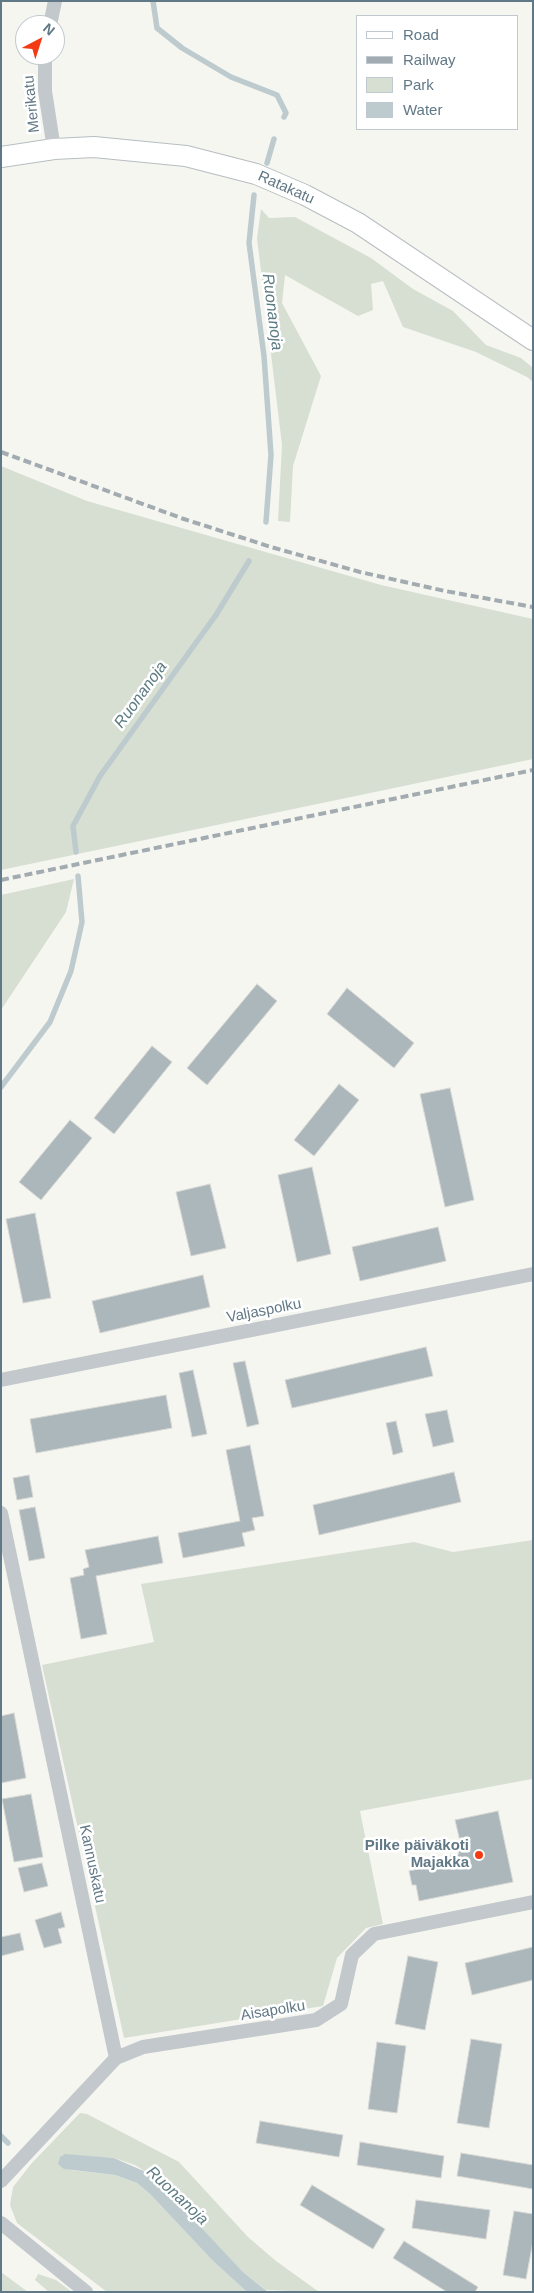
<!DOCTYPE html>
<meta charset="utf-8">
<style>
body{margin:0}
#map{position:relative;width:534px;height:2293px;overflow:hidden;background:#f6f6f1;font-family:Helvetica,sans-serif}
canvas{display:block}
.frame{position:absolute;inset:0;border:2px solid #617886;pointer-events:none}
.legend{position:absolute;left:356px;top:15px;width:162px;height:115px;box-sizing:border-box;background:#fff;border:1px solid #c0c9cf;margin:0;padding:6px 9px;list-style:none;font-size:15px;color:#617886}
.legend li{display:flex;align-items:center;gap:10px;height:25px}
.legend b{width:25px;border:1px solid #c0c9cf}
.north{position:absolute;left:15px;top:15px;width:50px;height:50px;box-sizing:border-box;background:#fff;border:1px solid #c0c9cf;border-radius:50%;rotate:40deg;font-size:14px;font-weight:700;line-height:20px;text-align:center;color:#617886}
.north::after{content:'';display:block;margin:auto;width:18px;height:22px;background:#f43a13;clip-path:polygon(50% 0,100% 100%,50% 72%,0 100%)}
</style>
<div id="map">
<canvas width="534" height="2293"></canvas>
<div class="frame"></div>
<ul class="legend">
<li><b style="height:6px;background:#fff"></b>Road</li>
<li><b style="height:6px;background:#a2abb0"></b>Railway</li>
<li><b style="height:14px;background:#d7ded2"></b>Park</li>
<li><b style="height:14px;background:#bdcbcf"></b>Water</li>
</ul>
<div class="north">N</div>
</div>
<script>
const context = document.querySelector('canvas').getContext('2d');
context.lineJoin = 'round';
function fill(path, color) { context.fillStyle = color; context.fill(path, 'evenodd'); }
const poly = rows => new Path2D(rows.map(r => 'M' + r).join(''));
function trace(path, color, width, dash) { context.strokeStyle = color; context.lineWidth = width; context.lineCap = dash ? 'butt' : 'round'; context.setLineDash(dash || []); context.stroke(path); }
function label(font, color, halo, rows, align = 'center') {
  context.font = font + ' Helvetica,sans-serif'; context.lineWidth = 5; context.setLineDash([]); context.textBaseline = 'middle'; context.strokeStyle = halo; context.fillStyle = color; for (const [text, x, y, turn = 0] of rows) {
    context.save(); context.translate(x, y); context.rotate((+turn || 0) * Math.PI / 180); context.textAlign = isNaN(turn) ? turn : align; if (halo) context.strokeText(text, 0, 0); context.fillText(text, 0, 0); context.restore();
  }
}
const green = poly([
 [261,209,269,218,295,217,371,258,413,289,453,311,486,345,521,358,533,368,533,382,527,377,476,352,403,327,383,281,371,284,373,310,358,316,285,275,282,303,321,376,293,466,290,522,278,521,282,445,257,238],
 [1,466,87,501,381,585,533,619,533,759,1,870],
 [74,879,66,912,1,1010,1,895],
 [533,1540,533,1781,532,1779,360,1811,383,1924,366,1928,337,1958,323,2006,124,2038,42,1665,154,1642,141,1584,414,1542,453,1552],
 [80,2113,87,2114,179,2162,248,2237,276,2261,319,2292,266,2290,243,2272,146,2172,135,2165,114,2158,62,2155,70,2170,115,2175,137,2183,150,2194,212,2260,247,2292,107,2292,17,2223,10,2205,13,2187,31,2164],
 [1,2272,28,2292,1,2292],
 [38,2274,56,2280,72,2292,49,2292,35,2280]
]);
const water = poly([
 [65,2154,114,2158,146,2172,161,2185,243,2272,268,2292,247,2292,212,2260,150,2194,137,2183,115,2175,64,2169,58,2164,60,2157]
]);
const stream = poly([
 [153,1,157,28,182,48,231,77,277,95,286,113,284,117],
 [267,163,274,139],
 [254,195,249,243,264,356,271,455,266,522],
 [76,852,73,826,100,776,216,615,249,561],
 [1,1087,50,1022,71,971,82,922,78,876],
 [1,2136,8,2143]
]);
const building = poly([
 [257,984,277,1001,207,1085,187,1068,257,984],
 [347,988,414,1043,394,1068,327,1014,347,988],
 [152,1046,172,1062,114,1134,94,1118,152,1046],
 [339,1084,359,1100,314,1156,294,1140,339,1084],
 [450,1088,474,1200,445,1207,420,1094,450,1088],
 [70,1120,92,1138,41,1200,19,1182,70,1120],
 [312,1167,331,1254,297,1262,278,1175,312,1167],
 [210,1184,226,1248,191,1256,176,1192,210,1184],
 [35,1213,51,1298,23,1303,6,1219,35,1213],
 [438,1227,446,1261,360,1281,352,1247,438,1227],
 [203,1275,210,1307,100,1333,92,1301,203,1275],
 [426,1347,433,1376,292,1408,285,1380,426,1347],
 [245,1361,259,1424,247,1427,233,1363,245,1361],
 [193,1370,207,1434,192,1437,179,1373,193,1370],
 [166,1395,172,1428,36,1453,30,1419,166,1395],
 [447,1410,454,1442,433,1447,425,1414,447,1410],
 [396,1421,403,1452,393,1455,386,1423,396,1421],
 [250,1445,264,1516,252,1518,255,1530,242,1533,245,1546,183,1558,178,1533,240,1521,226,1450,250,1445],
 [454,1472,461,1502,319,1535,313,1505,454,1472],
 [29,1475,33,1497,17,1500,13,1478,29,1475],
 [35,1507,45,1558,29,1561,19,1510,35,1507],
 [158,1536,163,1563,96,1576,107,1634,81,1639,70,1578,84,1575,83,1569,89,1567,85,1550,158,1536],
 [14,1713,26,1778,1,1783,1,1716,14,1713],
 [31,1794,43,1857,14,1862,2,1799,31,1794],
 [498,1811,513,1882,419,1901,416,1885,412,1885,409,1871,445,1863,444,1857,459,1854,456,1842,460,1841,455,1820,498,1811],
 [42,1863,48,1886,24,1892,18,1868,42,1863],
 [61,1912,65,1927,58,1929,62,1943,44,1948,35,1920,61,1912],
 [20,1933,24,1950,1,1956,1,1937,20,1933],
 [533,1947,533,1980,472,1995,465,1963,533,1947],
 [408,1956,438,1962,425,2030,395,2024,408,1956],
 [471,2039,502,2044,489,2128,457,2123,471,2039],
 [377,2042,406,2046,397,2113,368,2109,377,2042],
 [260,2121,343,2135,339,2157,256,2143,260,2121],
 [360,2142,444,2156,441,2178,357,2165,360,2142],
 [461,2153,533,2165,533,2189,457,2176,461,2153],
 [312,2185,385,2229,373,2249,300,2205,312,2185],
 [416,2200,490,2210,486,2239,412,2228,416,2200],
 [514,2211,533,2214,533,2241,526,2279,503,2275,514,2211],
 [404,2241,478,2287,475,2292,447,2292,393,2258,404,2241]
]);
const street = poly([
 [50,25,55,1],
 [45,55,45,91,54,149],
 [1,1380,533,1274],
 [1,1513,116,2058,1,2181],
 [116,2058,143,2047,316,2020,341,2004,352,1955,374,1934,533,1902],
 [1,2223,86,2292]
]);
const secondary = poly([
 [1,157,54,149,94,147,186,156,256,174,305,195,358,223,533,340]
]);
const rail = poly([
 [1,452,184,519,271,547,360,572,445,591,533,607],
 [1,880,533,770]
]);
const markers = [
 [479,1855,5,"#f43a13"]
];
const streetNames = [
 ["Merikatu",32,104,-96],
 ["Ratakatu",286,188,24],
 ["Valjaspolku",264,1311,-11],
 ["Kannuskatu",92,1864,78],
 ["Aisapolku",273,2011,-9]
];
const poiNames = [
 ["Pilke päiväkoti",469,1846],
 ["Majakka",469,1863]
];
const waterNames = [
 ["Ruonanoja",272,312,83],
 ["Ruonanoja",141,695,-54],
 ["Ruonanoja",177,2196,43]
];
fill(green, '#d7ded2');
fill(water, '#bdcbcf');
trace(stream, '#bdcbcf', 5.5);
fill(building, '#acb7bb');
trace(building, '#d7d7d4', 1);
trace(secondary, '#b7bdc1', 22);
trace(street, '#c2c8cb', 14);
trace(secondary, '#fff', 20);
trace(rail, '#a2abb0', 4, [8, 4]);
for (const [x, y, r, color] of markers) { const dot = new Path2D(); dot.arc(x, y, r, 0, 2 * Math.PI); context.fillStyle = color; context.fill(dot); trace(dot, '#fff', 2); }
label('15px', '#617886', '#fff', streetNames);
label('bold 15px', '#617886', '#fff', poiNames, 'right');
label('italic 16px', '#5d7b83', '#fff', waterNames);
</script>
